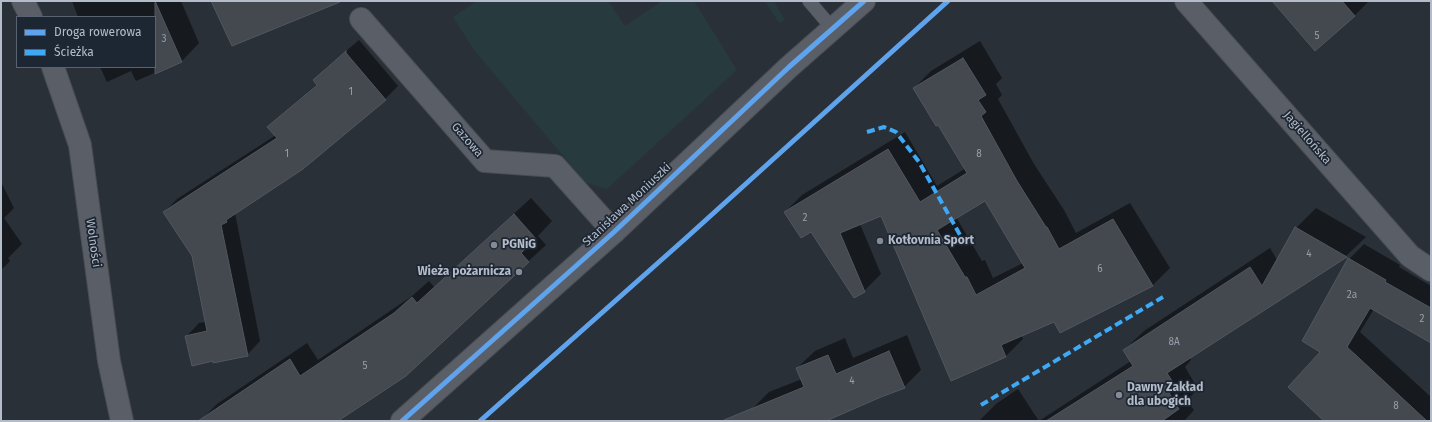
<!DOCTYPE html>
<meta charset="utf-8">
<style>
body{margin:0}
#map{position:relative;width:1432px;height:422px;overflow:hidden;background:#2a3038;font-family:"Fira Sans",sans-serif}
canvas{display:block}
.frame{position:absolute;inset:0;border:2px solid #b4bcc9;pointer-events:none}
.legend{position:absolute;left:16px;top:16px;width:140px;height:52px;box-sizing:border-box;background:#1d2633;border:1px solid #59626f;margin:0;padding:5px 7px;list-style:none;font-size:12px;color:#b4bcc9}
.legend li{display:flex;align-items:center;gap:8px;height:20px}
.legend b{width:20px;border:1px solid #59626f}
</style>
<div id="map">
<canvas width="1432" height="422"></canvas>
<div class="frame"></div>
<ul class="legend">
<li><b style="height:5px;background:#60a3ed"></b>Droga rowerowa</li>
<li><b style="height:5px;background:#3fa9f5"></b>Ścieżka</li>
</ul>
</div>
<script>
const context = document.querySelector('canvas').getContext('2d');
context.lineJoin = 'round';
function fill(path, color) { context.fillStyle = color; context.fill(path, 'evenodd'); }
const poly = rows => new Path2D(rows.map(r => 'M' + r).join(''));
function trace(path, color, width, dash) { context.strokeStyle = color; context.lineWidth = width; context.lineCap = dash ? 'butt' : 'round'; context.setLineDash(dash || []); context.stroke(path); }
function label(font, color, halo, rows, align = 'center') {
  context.font = font + ' "Fira Sans",sans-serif'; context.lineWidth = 3.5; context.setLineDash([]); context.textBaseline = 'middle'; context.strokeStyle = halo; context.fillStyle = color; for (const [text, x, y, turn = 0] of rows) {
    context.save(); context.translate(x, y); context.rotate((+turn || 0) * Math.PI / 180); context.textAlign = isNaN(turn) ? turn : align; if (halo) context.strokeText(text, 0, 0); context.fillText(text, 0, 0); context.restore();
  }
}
const green = poly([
 [477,1,608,1,625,26,662,1,694,1,737,70,607,189,586,183,474,50,453,17],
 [765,1,774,1,785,20,779,23]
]);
const shadow = poly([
 [72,1,181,1,199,43,182,61,136,81,131,71,107,82,100,67,155,67,155,17,78,17],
 [1273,1,1369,1,1354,16],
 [359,40,398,86,385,99,235,213,260,341,247,355,186,337,199,323,206,322,192,256,164,212,177,199,276,135,269,127,282,114,317,84,314,80,327,67],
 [980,41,1002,78,996,84,1002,95,998,99,1034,164,1064,210,1076,233,1130,203,1170,268,1153,285,1060,331,1055,321,1021,335,1023,339,1006,356,952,380,881,215,860,224,881,274,864,291,811,231,785,212,802,195,905,132,937,186,966,168,938,123,914,88,931,71],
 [985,200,1023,263,993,278,985,260,982,261,956,217],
 [1,182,14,208,4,218,22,244,8,258,10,261,1,270],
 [531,198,552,221,538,236,546,245,405,375,337,421,200,421,217,404,307,343,318,360,412,296,429,281,434,287],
 [1316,208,1366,237,1346,256,1190,358,1191,360,1185,367,1198,389,1187,400,1194,410,1184,421,979,421,996,404,1018,389,1039,421,1131,361,1124,350,1144,331,1270,248,1277,260,1296,228],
 [1364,244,1400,265,1399,267,1431,286,1431,342,1374,309,1360,332,1431,397,1431,421,1326,421,1322,351,1349,259],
 [907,335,921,370,904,387,822,421,747,421,751,410,769,392,802,379,797,368,815,351,845,338,853,358]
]);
const building = poly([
 [155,1,182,62,155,74,155,1],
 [211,1,340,1,340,2,232,46,211,1],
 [1272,1,1342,1,1355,16,1315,51,1272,1],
 [346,51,346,53,386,100,303,169,226,220,227,222,221,225,248,356,213,363,213,361,192,366,185,336,207,331,192,256,163,212,277,138,267,127,317,85,313,80,346,51],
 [963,58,986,95,978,100,986,112,981,116,1017,181,1046,227,1047,227,1059,249,1113,219,1153,286,1060,333,1054,322,1001,345,1006,357,951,381,881,216,840,233,865,292,854,298,811,232,801,238,784,212,888,149,920,202,967,173,938,125,936,126,913,88,963,58],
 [985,201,1025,268,976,295,967,277,965,277,937,230,985,201],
 [514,214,536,239,521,253,529,262,406,376,338,421,198,421,290,359,300,376,394,313,412,297,417,303,514,214],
 [1295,227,1347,257,1167,373,1172,381,1165,386,1179,409,1162,421,1046,421,1133,366,1123,350,1250,267,1262,286,1295,227],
 [1348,258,1386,280,1385,282,1431,308,1431,343,1370,308,1347,347,1427,421,1324,421,1288,387,1320,352,1302,341,1348,258],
 [889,351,905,388,881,397,826,421,724,421,724,420,804,387,796,368,828,355,836,374,889,351]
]);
const service = poly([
 [809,1,832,28]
]);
const minor = poly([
 [23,1,31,17],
 [361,19,485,161,555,166,614,232],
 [53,67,80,145,109,361,122,421]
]);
const tertiary = poly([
 [1186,1,1410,256,1431,270],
 [402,421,614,232,789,67,864,1]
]);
const quiet = poly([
 [867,132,884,127,896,132,919,162,960,235],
 [981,405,1163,297]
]);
const cycleway = poly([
 [402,421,614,232,789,67,864,1],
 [480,421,686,238,948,1]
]);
const markers = [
 [880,241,4,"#848b96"],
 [494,245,4,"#848b96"],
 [519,272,4,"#848b96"],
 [1119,395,4,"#848b96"]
];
const numberNames = [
 ["5",1317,36],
 ["3",164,39],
 ["1",351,92],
 ["1",287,154],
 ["8",979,154],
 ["2",805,218],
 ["4",1309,254],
 ["6",1100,269],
 ["2a",1352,295],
 ["2",1422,319],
 ["8A",1174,342],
 ["5",365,366],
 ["4",852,381],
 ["8",1396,406]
];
const streetNames = [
 ["Jagiellońska",1307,138,49],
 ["Gazowa",467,140,49],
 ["Stanisława Moniuszki",627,205,-43],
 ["Wolności",93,243,82]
];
const poiNames = [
 ["Kotłovnia Sport",888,241],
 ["PGNiG",502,245],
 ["Wieża pożarnicza",511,272,"right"],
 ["Dawny Zakład",1127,388],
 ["dla ubogich",1127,402]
];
fill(green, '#273a3e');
fill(shadow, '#0007');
fill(building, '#444950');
trace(building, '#52575f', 1);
trace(service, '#484c53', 14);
trace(minor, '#484c53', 24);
trace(tertiary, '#484c53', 24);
trace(service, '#5a5e66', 13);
trace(minor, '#5a5e66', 22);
trace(tertiary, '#5a5e66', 22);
trace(quiet, '#3fa9f5', 4, [8, 4]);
trace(cycleway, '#60a3ed', 5);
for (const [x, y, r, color] of markers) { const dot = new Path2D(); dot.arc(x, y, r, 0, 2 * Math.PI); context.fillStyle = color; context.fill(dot); trace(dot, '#1d2633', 1.5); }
label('10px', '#989fab', null, numberNames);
label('12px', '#b4bcc9', '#1d2633', streetNames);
label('bold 12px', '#b4bcc9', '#1d2633', poiNames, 'left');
</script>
